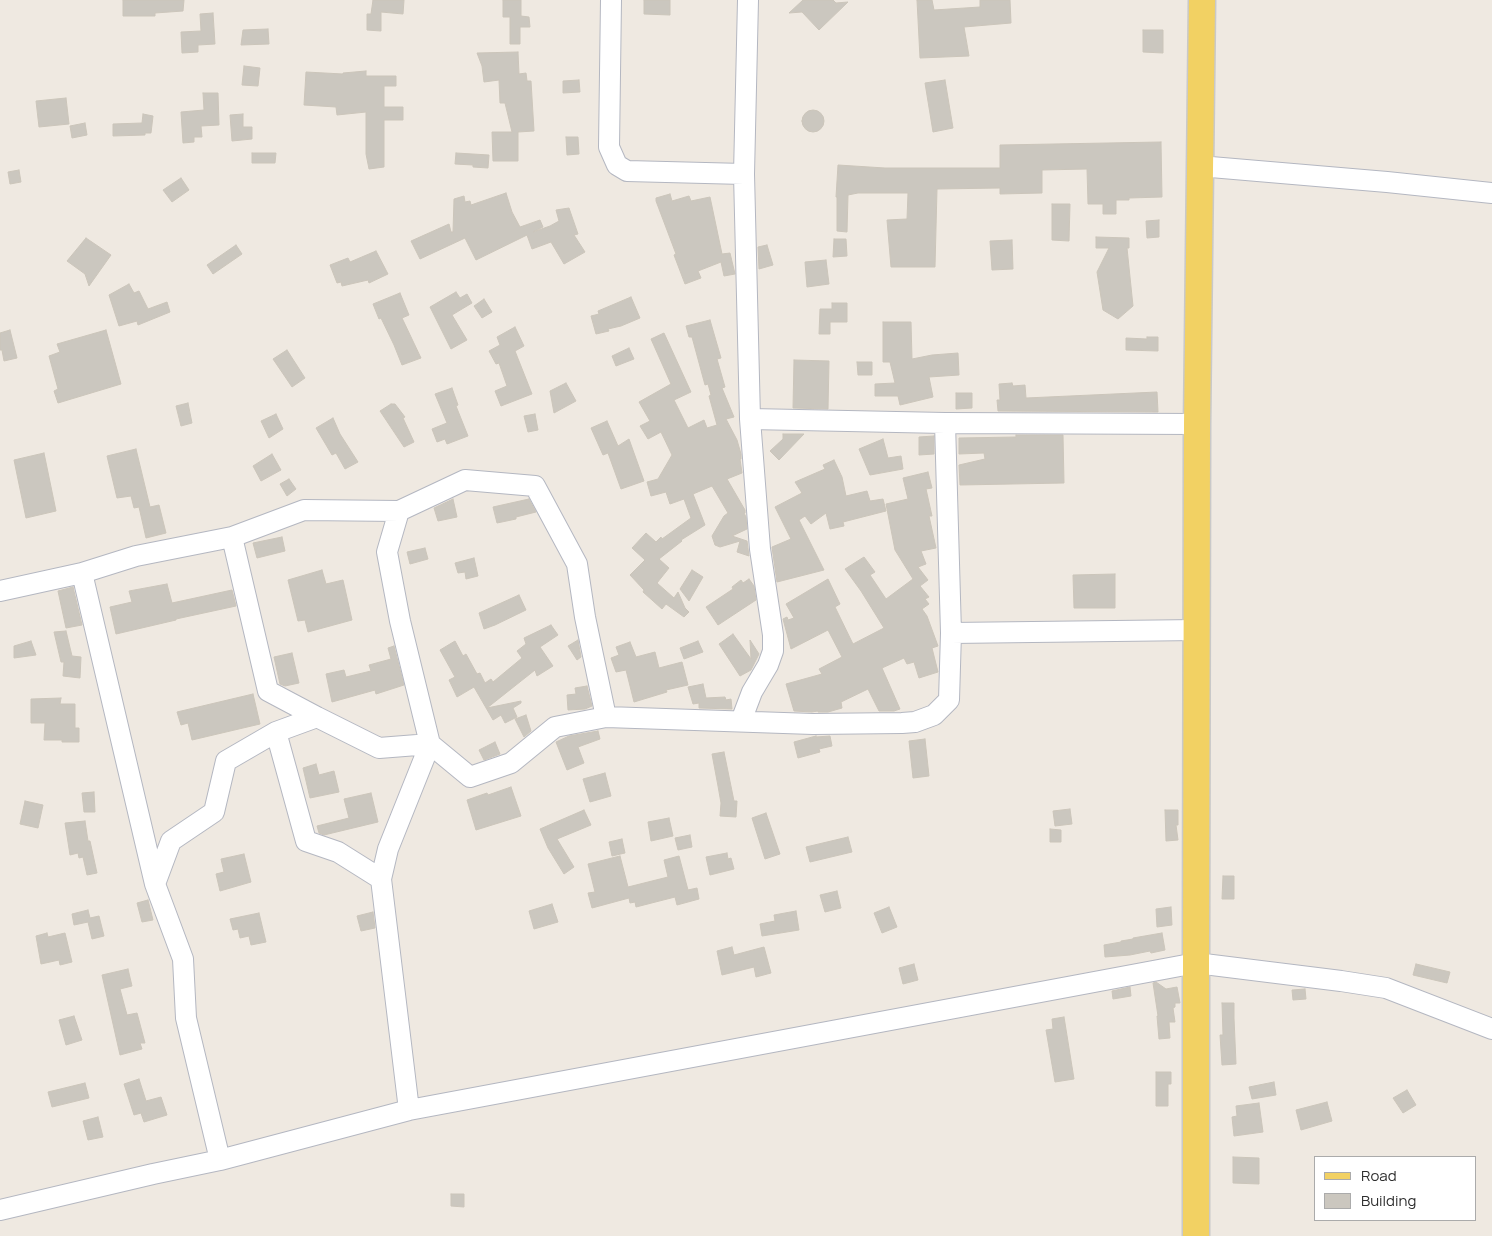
<!DOCTYPE html>
<style>
body{margin:0}
#map{position:relative;width:1492px;height:1236px;overflow:hidden;background:#efe9e1;font-family:Manrope,sans-serif}
canvas{display:block}
.legend{position:absolute;left:1314px;top:1156px;width:162px;height:65px;box-sizing:border-box;background:#fff;border:1px solid #ababab;margin:0;padding:6px 9px;list-style:none;font-size:15px;color:#2e2e2e}
.legend li{display:flex;align-items:center;gap:10px;height:25px}
.legend b{width:25px;border:1px solid #ababab}
</style>
<div id="map">
<canvas width="1492" height="1236"></canvas>
<ul class="legend">
<li><b style="height:6px;background:#f2d163"></b>Road</li>
<li><b style="height:14px;background:#cbc7bf"></b>Building</li>
</ul>
</div>
<script>
const context = document.querySelector('canvas').getContext('2d');
context.lineJoin = 'round';
function fill(path, color) { context.fillStyle = color; context.fill(path, 'evenodd'); }
const poly = rows => new Path2D(rows.map(r => 'M' + r).join(''));
function trace(path, color, width, dash) { context.strokeStyle = color; context.lineWidth = width; context.lineCap = dash ? 'butt' : 'round'; context.setLineDash(dash || []); context.stroke(path); }
const building = poly([
 [123,0,184,0,183,11,155,13,155,16,123,16,123,0],
 [373,0,404,0,403,14,381,12,381,31,367,30,367,14,371,14,373,0],
 [503,0,521,0,521,16,529,17,530,27,520,27,520,44,510,44,510,17,503,17,503,0],
 [644,0,670,0,670,15,644,14,644,0],
 [803,0,833,0,836,3,848,2,819,30,802,12,789,13,803,0],
 [917,0,932,0,934,10,980,7,980,0,1010,0,1011,23,964,27,969,56,920,58,917,0],
 [213,13,215,44,198,45,198,52,182,53,181,32,201,31,200,14,213,13],
 [268,29,269,44,241,45,243,30,268,29],
 [1143,30,1163,30,1163,53,1143,52,1143,30],
 [518,52,519,74,526,73,527,81,531,81,534,131,518,132,518,161,493,161,492,132,512,132,505,103,500,103,499,80,484,82,482,66,477,53,518,52],
 [244,66,260,68,258,86,242,85,244,66],
 [366,71,366,76,396,76,396,86,384,86,384,107,403,107,403,120,384,120,384,167,369,169,366,154,366,112,337,115,336,107,304,105,306,72,343,74,343,73,366,71],
 [579,80,580,92,563,93,563,81,579,80],
 [945,80,953,128,933,132,925,83,945,80],
 [203,93,218,93,219,125,201,126,202,137,194,137,194,142,183,143,181,112,204,110,203,93],
 [66,98,69,124,39,127,36,101,66,98],
 '802 121a11 11 0 1 1 22 0a11 11 0 1 1-22 0Z',
 [143,114,153,116,151,133,145,133,145,135,113,136,113,124,142,123,143,114],
 [243,114,243,127,252,127,252,139,232,141,230,115,243,114],
 [85,123,87,135,72,138,70,126,85,123],
 [566,137,578,137,579,154,567,155,566,137],
 [1161,142,1162,197,1129,198,1129,200,1116,200,1116,214,1103,214,1103,204,1088,204,1087,169,1042,170,1042,193,1000,194,1000,188,937,189,935,267,891,267,887,220,907,219,908,193,858,193,848,195,847,232,837,231,837,197,836,197,838,165,885,168,1000,168,1000,145,1161,142],
 [252,153,276,153,275,163,252,163,252,153],
 [456,153,489,155,488,168,473,167,473,165,455,164,456,153],
 [19,170,21,182,10,184,8,172,19,170],
 [181,178,189,190,172,202,163,190,181,178],
 [506,193,512,212,520,227,540,220,543,227,533,232,550,226,559,221,556,210,569,208,578,234,574,235,585,252,564,264,551,242,532,249,527,235,476,260,465,238,420,259,411,241,449,224,451,232,453,232,454,199,464,196,465,202,470,201,471,205,506,193],
 [670,194,672,201,689,196,691,201,710,197,722,254,730,253,735,274,724,276,721,262,698,271,701,278,685,284,674,255,676,254,656,201,656,198,670,194],
 [1052,204,1070,204,1069,241,1052,240,1052,204],
 [1159,220,1159,237,1147,238,1146,221,1159,220],
 [1096,237,1129,238,1129,248,1127,248,1133,306,1118,319,1103,310,1097,272,1109,248,1096,248,1096,237],
 [86,238,111,255,89,286,85,274,67,261,86,238],
 [834,239,846,239,847,256,833,257,834,239],
 [1012,240,1013,269,992,270,990,241,1012,240],
 [236,245,242,254,213,274,207,265,236,245],
 [767,245,773,265,759,269,758,247,767,245],
 [376,251,388,274,369,283,368,280,342,286,341,282,337,283,330,265,348,258,350,262,376,251],
 [826,260,829,284,807,287,805,262,826,260],
 [129,284,134,293,139,291,148,309,167,302,170,312,138,325,137,321,119,326,109,295,129,284],
 [456,292,460,298,467,294,472,303,452,315,467,340,451,349,430,307,456,292],
 [400,293,409,315,402,318,421,358,402,365,394,345,381,318,379,319,373,304,400,293],
 [631,297,640,318,621,326,608,329,609,331,596,334,591,316,599,314,598,311,631,297],
 [484,299,492,312,482,318,474,306,484,299],
 [832,303,847,303,847,322,830,322,830,334,819,334,820,309,832,309,832,303],
 [710,320,721,358,717,359,725,387,722,388,734,417,726,419,737,440,741,454,741,459,740,459,742,473,727,479,745,510,745,513,744,513,746,517,747,529,732,536,747,541,749,556,737,552,740,541,720,547,715,545,712,536,724,516,728,513,712,486,693,494,705,525,681,540,682,541,659,559,669,568,657,583,674,598,678,592,685,608,689,612,684,617,666,604,662,609,643,592,644,590,630,575,645,560,632,548,646,533,656,542,661,537,662,539,691,518,684,499,670,504,666,492,651,496,647,482,658,479,672,455,661,432,648,439,640,426,650,421,639,402,671,384,651,339,664,333,691,392,674,400,688,428,704,420,707,428,717,425,709,396,711,395,708,384,705,385,692,337,689,337,686,326,710,320],
 [883,322,911,322,912,359,932,355,958,353,959,375,929,377,933,397,900,405,898,396,875,396,875,384,895,383,890,362,883,362,883,322],
 [515,327,524,346,515,351,532,394,501,406,495,391,507,386,499,363,496,364,489,351,500,345,497,337,515,327],
 [10,330,17,358,4,361,2,350,0,350,0,333,10,330],
 [106,330,121,384,58,403,54,391,58,389,49,356,60,352,57,344,106,330],
 [1147,337,1158,337,1158,351,1126,350,1126,338,1147,339,1147,337],
 [629,348,634,359,616,366,612,356,629,348],
 [287,350,305,378,292,387,273,359,287,350],
 [794,360,829,361,828,409,793,408,794,360],
 [857,362,872,362,872,375,858,375,857,362],
 [566,383,576,401,554,413,550,391,566,383],
 [1012,383,1013,386,1025,385,1026,398,1157,392,1158,412,998,411,997,400,1000,400,999,384,1012,383],
 [452,388,458,405,456,406,468,436,447,444,445,439,437,442,432,429,447,423,435,394,452,388],
 [956,393,972,393,972,408,956,409,956,393],
 [188,403,192,423,181,426,176,406,188,403],
 [391,404,395,404,405,417,403,418,414,442,404,447,380,411,391,404],
 [276,414,283,429,269,438,261,421,276,414],
 [535,414,538,430,528,432,524,416,535,414],
 [333,418,340,434,358,462,345,469,336,453,332,455,316,428,333,418],
 [607,421,618,446,629,439,644,481,621,489,608,453,603,455,591,428,607,421],
 [783,434,804,434,779,460,770,451,783,439,783,434],
 [1016,435,1063,435,1064,483,960,485,959,465,985,459,984,453,959,454,959,438,1016,437,1016,435],
 [934,436,934,454,919,455,919,437,934,436],
 [883,439,888,458,901,456,903,469,870,475,859,449,883,439],
 [136,449,150,507,159,505,166,533,146,538,139,507,134,508,131,496,117,498,107,456,136,449],
 [44,453,56,511,26,518,14,460,44,453],
 [272,454,281,470,261,481,253,466,272,454],
 [834,460,842,477,846,496,867,491,870,501,883,499,886,511,843,522,844,526,830,529,826,513,811,524,805,516,799,520,824,570,777,582,772,547,791,539,775,507,802,493,795,482,825,469,823,465,834,460],
 [928,472,932,488,926,489,932,516,929,516,936,548,921,551,926,564,918,567,928,580,920,586,929,597,925,599,929,604,922,609,927,616,938,646,932,648,938,672,919,678,914,662,907,664,904,658,882,668,900,709,894,711,879,711,868,689,841,702,842,708,828,712,818,712,818,711,812,712,794,711,786,684,822,674,819,669,842,657,828,630,791,649,783,619,787,617,788,620,794,618,786,604,828,579,840,604,835,607,853,644,884,628,861,591,845,569,864,557,875,572,870,575,886,599,913,579,895,550,886,504,908,499,903,478,928,472],
 [289,479,296,489,287,496,280,484,289,479],
 [453,499,457,517,438,521,434,508,453,499],
 [529,499,536,512,516,517,516,519,497,523,493,507,529,499],
 [282,537,285,551,257,558,253,543,282,537],
 [425,548,428,559,410,564,407,552,425,548],
 [474,558,478,576,466,579,465,572,458,573,455,563,474,558],
 [322,570,326,584,343,580,352,620,308,632,305,620,298,621,288,580,322,570],
 [692,570,703,577,689,601,680,589,692,570],
 [1115,574,1115,608,1074,608,1073,575,1115,574],
 [749,579,754,586,756,600,718,625,706,607,733,589,732,587,741,580,743,583,749,579],
 [167,584,172,603,232,590,236,606,176,619,176,620,116,634,110,607,132,602,129,591,167,584],
 [73,587,82,625,66,628,58,591,73,587],
 [519,595,526,610,495,625,484,629,479,613,519,595],
 [551,625,558,635,540,647,553,666,537,676,535,670,487,708,521,701,521,703,513,708,517,717,505,723,501,715,493,720,474,687,457,697,449,680,455,677,440,650,455,641,463,656,466,654,477,674,480,673,485,683,491,679,493,682,522,658,517,651,526,644,524,638,551,625],
 [66,631,72,656,81,657,80,678,63,676,64,662,61,662,54,632,66,631],
 [733,634,751,659,750,640,759,654,751,670,740,676,719,644,733,634],
 [578,640,581,657,577,660,568,646,578,640],
 [31,641,36,655,14,658,14,646,31,641],
 [698,641,703,652,684,659,680,648,698,641],
 [630,642,636,657,655,652,659,668,682,662,688,685,666,690,667,692,634,702,626,670,616,672,611,658,619,655,616,647,630,642],
 [394,646,404,685,376,694,375,690,332,702,326,674,344,670,346,677,371,671,369,665,391,659,388,648,394,646],
 [292,653,299,683,285,686,280,684,274,657,292,653],
 [703,684,706,698,725,697,726,700,731,699,732,709,699,708,699,703,693,704,688,687,703,684],
 [587,686,592,706,585,709,568,710,567,695,576,694,575,688,587,686],
 [253,694,260,724,192,740,188,723,181,725,177,712,253,694],
 [61,698,60,704,75,704,75,728,79,728,79,742,62,742,62,740,44,740,45,723,31,723,31,699,61,698],
 [526,715,531,731,524,737,515,719,526,715],
 [598,731,600,739,578,747,584,763,567,770,556,742,569,736,598,731],
 [816,736,816,737,830,736,832,746,819,749,820,752,798,758,794,742,816,736],
 [925,739,929,776,913,778,909,741,925,739],
 [495,742,500,754,484,760,479,750,495,742],
 [724,752,734,801,737,801,736,817,720,816,721,803,718,786,712,754,724,752],
 [316,764,319,775,334,771,339,792,310,798,303,768,316,764],
 [605,773,611,796,590,802,583,779,605,773],
 [511,787,521,816,476,830,467,800,487,793,488,795,511,787],
 [94,792,95,812,84,812,82,793,94,792],
 [371,793,378,822,324,835,319,833,317,826,349,818,344,799,371,793],
 [25,801,43,805,38,828,20,824,25,801],
 [1070,809,1072,824,1055,826,1053,811,1070,809],
 [584,810,591,825,557,839,574,867,564,874,548,848,540,829,584,810],
 [1165,810,1178,810,1178,825,1176,825,1178,840,1166,841,1165,810],
 [766,813,780,854,765,859,752,818,766,813],
 [669,818,673,836,651,841,648,822,669,818],
 [85,821,88,841,90,841,97,873,87,875,83,857,79,858,78,853,70,855,65,823,85,821],
 [1050,829,1061,830,1061,842,1050,842,1050,829],
 [690,835,692,847,678,850,675,838,690,835],
 [848,837,852,852,810,862,806,847,848,837],
 [622,839,625,853,612,856,609,842,622,839],
 [727,853,728,859,731,858,734,869,710,875,706,857,727,853],
 [244,854,251,882,220,891,216,874,224,872,221,859,244,854],
 [620,856,628,887,668,877,664,860,679,856,688,890,697,888,699,899,677,905,675,897,636,907,635,902,630,903,629,898,592,908,588,893,595,892,588,864,620,856],
 [1223,876,1234,876,1234,899,1222,899,1223,876],
 [837,891,841,908,825,912,820,895,837,891],
 [148,900,153,920,142,922,137,903,148,900],
 [552,904,558,922,534,929,529,911,552,904],
 [889,907,897,927,882,933,874,913,889,907],
 [1171,907,1172,925,1157,927,1156,909,1171,907],
 [88,910,90,918,99,916,104,936,92,939,88,922,74,925,72,914,88,910],
 [796,911,799,930,762,936,760,924,775,921,774,915,796,911],
 [373,912,375,928,361,931,357,916,373,912],
 [259,913,266,942,251,945,249,936,240,938,238,929,233,930,230,919,259,913],
 [47,933,48,937,65,933,72,962,60,965,59,960,41,964,36,936,47,933],
 [1162,933,1165,950,1151,953,1150,951,1130,955,1105,957,1104,945,1121,942,1121,941,1133,939,1133,938,1162,933],
 [732,947,734,955,764,947,771,973,756,977,754,967,722,975,717,951,732,947],
 [914,964,918,980,903,984,899,968,914,964],
 [1416,964,1450,972,1447,983,1413,975,1416,964],
 [128,969,132,986,120,989,127,1015,137,1013,145,1043,140,1043,142,1049,120,1055,102,975,128,969],
 [1156,982,1166,989,1177,987,1180,1003,1175,1003,1175,1007,1173,1008,1175,1022,1169,1022,1170,1038,1159,1039,1157,1016,1158,1016,1153,983,1156,982],
 [1130,987,1131,996,1113,999,1112,991,1130,987],
 [1305,989,1306,999,1293,1000,1292,990,1305,989],
 [1222,1003,1234,1003,1234,1018,1236,1064,1222,1065,1220,1035,1223,1035,1222,1003],
 [74,1016,82,1040,66,1045,59,1020,74,1016],
 [1064,1017,1074,1079,1055,1082,1046,1030,1053,1029,1052,1019,1064,1017],
 [1156,1072,1171,1072,1171,1084,1168,1084,1168,1106,1156,1106,1156,1072],
 [139,1079,146,1101,161,1097,167,1115,144,1122,141,1113,134,1115,124,1084,139,1079],
 [1274,1082,1276,1095,1252,1099,1249,1087,1274,1082],
 [85,1083,89,1098,52,1107,48,1092,85,1083],
 [1407,1090,1416,1105,1403,1113,1393,1098,1407,1090],
 [1327,1102,1332,1121,1301,1130,1296,1110,1327,1102],
 [1259,1103,1263,1132,1234,1136,1232,1117,1237,1116,1236,1106,1259,1103],
 [98,1117,103,1137,88,1140,83,1121,98,1117],
 [1233,1157,1259,1158,1259,1184,1233,1183,1233,1157],
 [451,1194,464,1194,464,1207,451,1206,451,1194]
]);
const minor = poly([
 [611,0,609,147,617,165,627,171,744,174],
 [1199,166,1387,182,1492,193],
 [750,419,945,423,1197,424],
 [399,511,387,552,400,621,430,744,388,849,381,879,409,1110],
 [232,537,268,691,317,717,379,748,430,744,470,777,511,763,555,727,606,717,813,724,902,723,915,722,934,715,949,700,951,633,945,423],
 [82,573,155,884],
 [0,591,82,573,136,556,232,537,304,510,399,511,465,480,535,486,577,564,585,617,606,717],
 [951,633,1197,630],
 [741,721,752,692,768,665,773,651,773,635,760,549,750,419,744,174,748,0],
 [276,732,306,841,338,852,381,879],
 [220,1160,186,1018,183,959,155,884,171,841,214,812,226,761,276,732,317,717],
 [0,1210,153,1174,220,1160,409,1110,1196,963,1341,981,1386,988,1492,1029]
]);
const major = poly([
 [1196,1236,1196,963,1197,424,1202,0]
]);
fill(building, '#cbc7bf');
trace(building, '#cbc5ba', 1);
trace(minor, '#b4b7c1', 22);
trace(major, '#c9c9c9', 29);
trace(minor, '#fff', 20);
trace(major, '#f2d163', 26);
</script>
